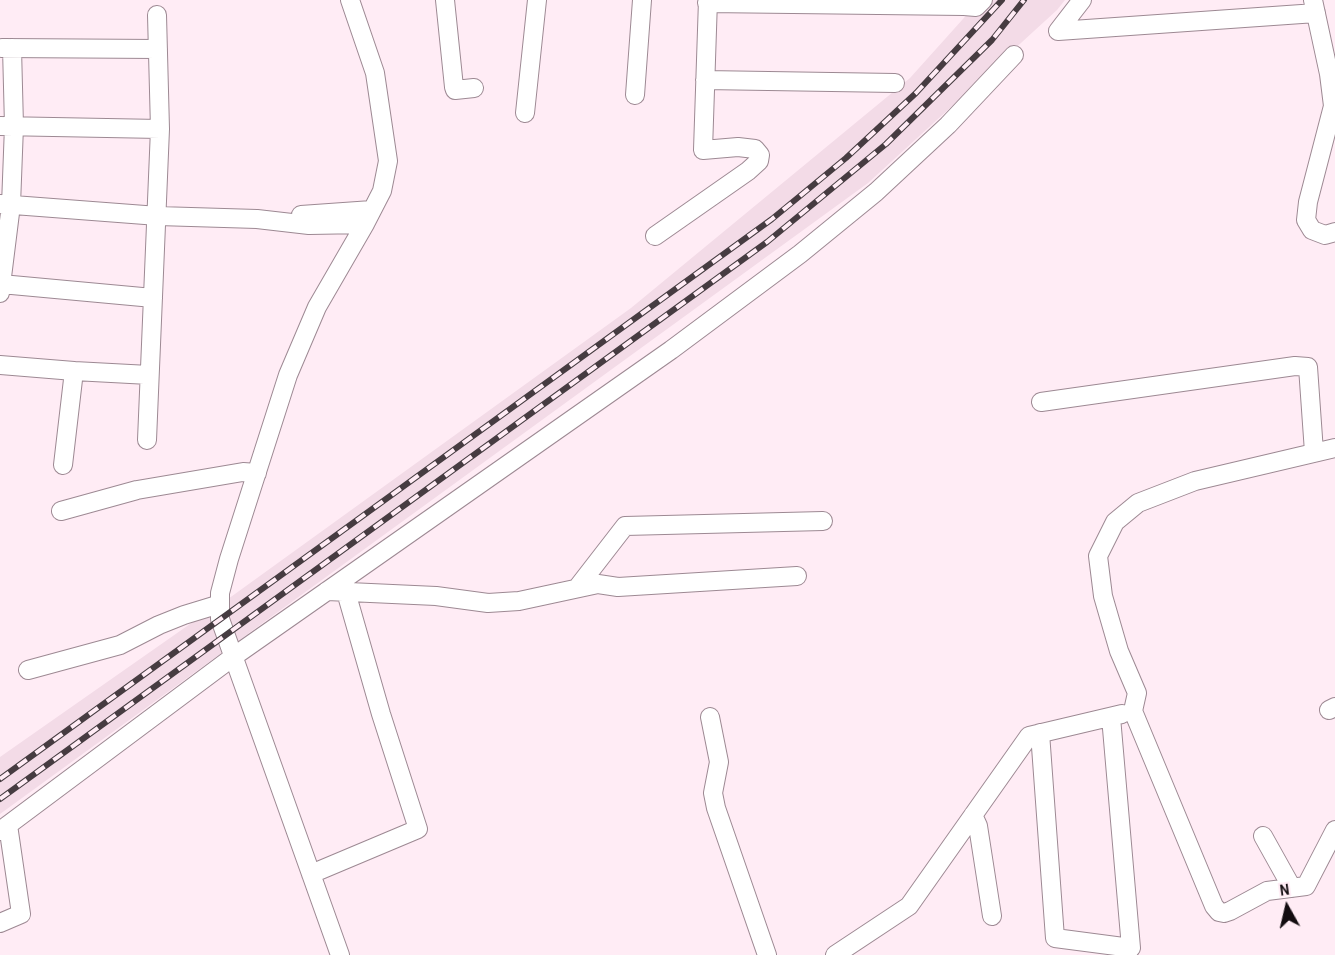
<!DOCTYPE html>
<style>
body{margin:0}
#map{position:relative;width:1335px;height:955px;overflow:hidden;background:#ffecf5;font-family:"Archivo Narrow",sans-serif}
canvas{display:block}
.north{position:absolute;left:1257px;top:877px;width:60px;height:60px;-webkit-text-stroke:4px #ffecf5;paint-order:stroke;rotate:352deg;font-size:16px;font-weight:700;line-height:24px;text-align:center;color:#130c10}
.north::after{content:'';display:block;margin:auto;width:21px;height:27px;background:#130c10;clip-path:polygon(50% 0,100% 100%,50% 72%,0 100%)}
</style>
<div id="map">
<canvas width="1335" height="955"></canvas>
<div class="north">N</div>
</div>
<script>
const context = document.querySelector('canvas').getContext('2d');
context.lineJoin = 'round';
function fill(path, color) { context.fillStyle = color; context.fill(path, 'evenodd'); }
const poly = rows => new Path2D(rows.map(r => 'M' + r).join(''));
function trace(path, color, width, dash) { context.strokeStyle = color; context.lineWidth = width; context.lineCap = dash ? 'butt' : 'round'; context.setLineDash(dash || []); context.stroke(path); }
const built = poly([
 [980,0,1065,0,1057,10,868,183,0,814,0,757,190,624,228,599,631,308,910,78]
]);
const minor = poly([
 [445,0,454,87,455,90,474,88],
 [1313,0,1329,74,1333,106,1308,202,1306,220,1312,230,1325,235,1335,232],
 [707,3,964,6,976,7,983,0],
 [1058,31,1316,13],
 [1058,31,1082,0],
 [2,48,158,49],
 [705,80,895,83],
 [635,95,642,0],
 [525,113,537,0],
 [0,126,160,129],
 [0,204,158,216,257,219,309,225,365,224],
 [301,215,372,210],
 [655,236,748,171,759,161,760,155,755,149,738,147,703,150,708,0],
 [1,284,153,298],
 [0,293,11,205,14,126,12,48],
 [0,365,74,371,149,375],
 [1041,402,1295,366,1308,367,1314,452],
 [147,440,160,129,157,15],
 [1335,448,1195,481,1138,503,1115,522,1098,556,1103,596,1119,651,1137,693,1133,711,1214,906,1219,912,1224,913,1230,911,1267,891,1306,886,1335,830],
 [63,465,74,371],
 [61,511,137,490,243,472,257,473],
 [577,588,625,526,823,521],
 [327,591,436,596,488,603,519,601,598,584,618,587,797,576],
 [28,670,120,645,159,625,184,615,220,604],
 [1329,710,1335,707],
 [710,717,719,762,713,793,716,808,767,955],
 [1040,733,1055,938,1131,948,1111,717],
 [973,815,978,826,992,916],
 [0,831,233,657,671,350,800,254,876,192,948,125,1014,55],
 [1263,836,1292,888],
 [311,874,418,829,381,714,346,592],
 [0,923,21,914,8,825],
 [340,955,220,619,220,593,229,559,288,375,317,307,365,224,382,191,388,161,375,73,350,0],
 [835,955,909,906,1029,736,1122,714]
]);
const rail = poly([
 [0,779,772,219,846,158,916,93,1002,0],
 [0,799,767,242,886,144,992,40,1024,0]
]);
fill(built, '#f3dbe7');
trace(minor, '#9d8993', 20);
trace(minor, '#fff', 18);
trace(rail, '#463c41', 6);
trace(rail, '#ffecf5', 4, [11]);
</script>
